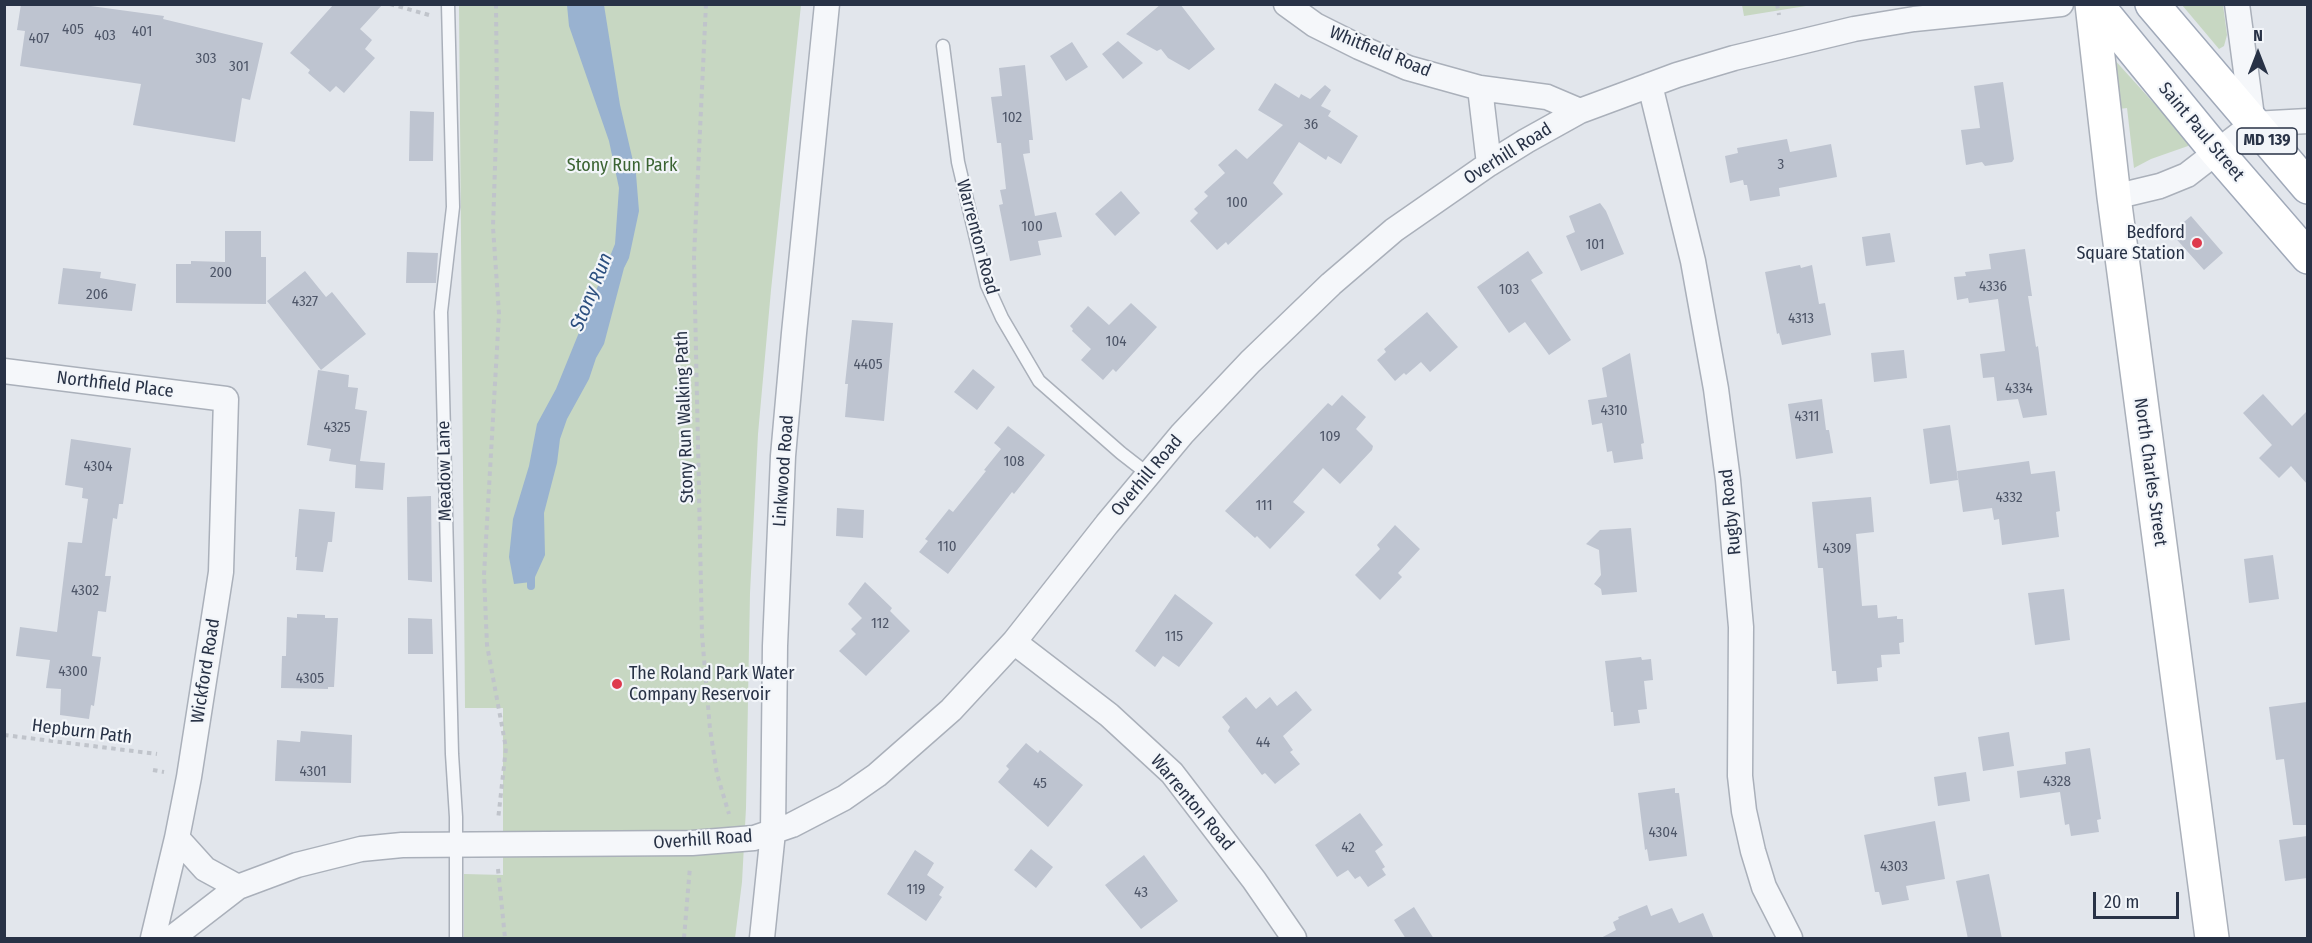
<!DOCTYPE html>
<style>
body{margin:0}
#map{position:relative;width:2312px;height:943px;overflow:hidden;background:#e2e6ec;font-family:"Fira Sans Condensed",sans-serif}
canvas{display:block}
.frame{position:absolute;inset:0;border:6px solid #283246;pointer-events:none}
.north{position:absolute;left:2228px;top:24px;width:60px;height:60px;-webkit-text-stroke:4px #f2f5f9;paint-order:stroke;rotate:0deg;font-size:16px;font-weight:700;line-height:24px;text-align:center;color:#283246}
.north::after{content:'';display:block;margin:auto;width:21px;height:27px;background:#283246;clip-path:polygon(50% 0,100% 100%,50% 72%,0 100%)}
.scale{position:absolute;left:2093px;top:892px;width:86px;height:27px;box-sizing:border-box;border:3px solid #283246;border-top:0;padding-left:8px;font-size:18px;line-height:21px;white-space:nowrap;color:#283246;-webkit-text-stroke:4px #f2f5f9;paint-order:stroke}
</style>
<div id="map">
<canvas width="2312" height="943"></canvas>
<div class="frame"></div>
<div class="north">N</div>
<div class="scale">20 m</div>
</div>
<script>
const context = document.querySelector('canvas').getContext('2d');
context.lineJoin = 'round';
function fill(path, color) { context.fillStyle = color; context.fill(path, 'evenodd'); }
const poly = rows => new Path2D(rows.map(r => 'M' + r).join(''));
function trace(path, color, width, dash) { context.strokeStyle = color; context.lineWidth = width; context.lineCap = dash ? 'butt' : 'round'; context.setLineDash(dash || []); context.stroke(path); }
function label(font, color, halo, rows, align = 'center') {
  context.font = font + ' "Fira Sans Condensed",sans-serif'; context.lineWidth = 4.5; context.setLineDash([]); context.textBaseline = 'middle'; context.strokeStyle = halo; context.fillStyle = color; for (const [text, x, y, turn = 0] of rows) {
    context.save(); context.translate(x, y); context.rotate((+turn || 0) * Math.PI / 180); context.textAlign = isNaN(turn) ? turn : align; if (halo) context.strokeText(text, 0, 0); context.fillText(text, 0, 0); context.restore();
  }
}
const green = poly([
 [459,5,801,5,771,290,758,434,750,593,746,808,742,882,735,938,464,938,464,874,503,875,503,708,465,708],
 [1742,5,1742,4,1812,5,1744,16],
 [2182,5,2223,5,2227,35,2224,46,2219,49],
 [2112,57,2189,142,2188,146,2151,159,2134,168,2127,108,2111,110]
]);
const water = poly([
 [567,5,604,5,620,105,636,174,639,211,629,258,624,268,604,344,596,358,589,379,567,419,560,439,557,463,544,513,545,555,531,586,531,582,514,584,509,557,513,519,529,466,537,424,556,389,615,244,619,188,609,141,569,26]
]);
const stream = poly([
 [531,571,531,586]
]);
const building = poly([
 [21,4,76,4,164,16,163,19,263,43,250,100,242,98,235,142,133,125,141,84,20,66,25,31,17,30],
 [334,4,383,4,360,29,372,40,365,49,375,58,344,93,336,86,330,92,308,73,310,70,290,53],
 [1161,4,1180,4,1215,49,1189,70,1168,58,1161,49,1157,51,1126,34],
 [1118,41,1143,63,1123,79,1102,54],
 [1072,42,1088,67,1066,81,1050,56],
 [1025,65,1033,140,1029,140,1030,153,1023,154,1035,216,1056,212,1062,237,1038,241,1041,255,1010,261,999,205,1003,204,1000,190,1006,189,1001,143,997,143,991,97,1002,96,999,68],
 [2003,82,2014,159,2012,162,1985,166,1982,162,1966,165,1961,130,1980,128,1974,86],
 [1275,83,1299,98,1301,94,1310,99,1325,85,1331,90,1321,106,1331,111,1328,116,1358,136,1341,164,1328,156,1326,160,1299,142,1273,183,1283,194,1228,245,1226,242,1217,250,1190,221,1198,213,1194,209,1208,196,1204,192,1225,173,1218,165,1236,149,1247,159,1283,125,1258,110],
 [410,111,434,112,433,161,409,161],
 [1787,139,1790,152,1831,144,1837,177,1779,188,1780,196,1750,201,1747,185,1744,185,1743,180,1730,183,1725,156,1738,153,1737,148],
 [1121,191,1140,213,1115,236,1095,214],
 [1600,203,1606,211,1624,254,1581,271,1566,236,1575,232,1569,216],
 [2191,216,2223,253,2204,270,2171,233],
 [225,231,261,231,261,257,266,257,266,304,176,303,176,264,191,264,191,261,225,262],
 [1890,233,1895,262,1866,266,1862,237],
 [2025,249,2032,296,2028,296,2036,347,2038,346,2047,415,2023,418,2018,399,1997,401,1994,377,1983,378,1980,354,2005,351,1998,299,1969,303,1968,298,1957,300,1954,277,1966,276,1965,272,1991,269,1989,254],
 [1528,251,1543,273,1531,280,1571,340,1549,355,1525,322,1509,333,1477,287],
 [407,252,438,253,436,283,406,283],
 [1800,265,1801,268,1812,265,1819,304,1825,303,1831,335,1782,345,1779,333,1777,334,1765,272],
 [63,268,101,272,100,278,136,284,132,311,58,304],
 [305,271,326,297,332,292,366,334,321,370,267,301],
 [1131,303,1157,327,1116,372,1113,369,1103,380,1081,360,1091,349,1072,331,1073,329,1070,326,1088,306,1109,325],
 [1427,312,1458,347,1430,372,1421,362,1406,375,1404,373,1395,381,1377,360,1386,352,1384,349],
 [852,320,893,323,884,421,845,417,848,384,845,384],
 [1904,350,1907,378,1874,382,1871,353],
 [1630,353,1644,443,1641,444,1643,459,1614,463,1612,451,1607,452,1602,423,1592,425,1588,400,1607,397,1602,368],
 [973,369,995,387,977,410,954,392],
 [318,370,349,375,348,387,358,388,355,409,367,411,360,461,385,463,383,490,355,488,356,465,329,461,331,449,307,445],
 [2263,394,2292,426,2307,411,2307,484,2291,466,2279,478,2259,458,2272,445,2243,413],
 [1342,395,1366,417,1356,429,1373,446,1372,450,1340,484,1323,468,1293,502,1305,512,1270,549,1257,536,1255,538,1225,511,1328,403,1332,406],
 [1822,399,1826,430,1829,430,1833,453,1796,459,1788,404],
 [1950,425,1958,480,1930,484,1923,429],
 [1008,426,1045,455,1014,494,1012,492,948,574,919,552,928,541,925,539,949,509,953,512,986,471,984,470,1001,449,994,443],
 [71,439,131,448,123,504,119,504,117,519,113,518,105,576,111,576,106,612,98,611,92,656,101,657,94,706,91,705,89,719,60,715,61,689,46,688,50,660,16,656,20,627,57,632,68,542,82,543,88,499,82,498,83,488,65,485],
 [2029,461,2031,474,2055,471,2060,511,2056,512,2059,537,2002,545,1999,519,1994,520,1992,508,1963,512,1957,471],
 [431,496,432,582,408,580,407,497],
 [1871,497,1874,532,1856,534,1862,606,1877,605,1878,618,1897,616,1897,619,1903,619,1904,642,1899,643,1900,654,1881,655,1882,667,1877,668,1878,681,1837,684,1836,671,1832,671,1823,568,1818,568,1812,502],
 [837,508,864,510,863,538,836,536],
 [299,509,335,512,332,542,328,542,323,572,296,570,297,557,295,557],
 [1395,525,1420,549,1398,573,1402,577,1380,600,1355,575,1380,549,1377,545],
 [1631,528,1637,592,1602,595,1601,589,1594,584,1601,575,1599,550,1586,544,1600,530],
 [2273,555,2279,599,2249,603,2244,559],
 [865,582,892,608,890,611,910,631,866,676,839,651,856,634,851,629,862,618,848,604],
 [2064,589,2070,640,2035,645,2028,593],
 [1175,594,1213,623,1179,667,1163,656,1155,667,1135,651],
 [297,614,325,615,325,618,338,618,334,687,328,687,328,689,281,688,282,656,286,656,287,617,297,618],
 [408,618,432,619,433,654,408,654],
 [1641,657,1642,660,1651,659,1653,680,1644,681,1647,709,1638,710,1640,723,1614,726,1613,712,1611,712,1605,661],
 [1296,691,1312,710,1283,736,1293,750,1290,752,1300,764,1275,784,1265,773,1262,775,1228,731,1230,727,1222,717,1246,697,1256,709,1270,697,1277,706],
 [2307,702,2307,825,2293,825,2284,759,2276,760,2269,707],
 [301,731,352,735,351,783,275,781,277,740,300,742],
 [2009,732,2014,766,1983,771,1978,737],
 [1026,743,1038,753,1040,750,1083,785,1048,827,998,782,1009,769,1006,766],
 [2090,748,2101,819,2097,820,2099,832,2071,836,2069,824,2065,825,2060,792,2020,798,2017,771,2066,764,2065,752],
 [1966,772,1970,801,1938,806,1934,777],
 [1675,788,1675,793,1679,793,1687,856,1649,861,1647,849,1645,850,1638,793],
 [1360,813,1383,845,1375,851,1385,867,1382,869,1386,875,1368,887,1360,876,1355,879,1348,870,1337,877,1315,845],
 [1935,821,1945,879,1906,886,1909,900,1882,905,1879,892,1875,892,1864,835],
 [2307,836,2307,878,2285,881,2279,840],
 [1031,849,1053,867,1036,888,1014,870],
 [915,850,934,863,927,875,944,887,939,895,942,897,926,921,887,894],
 [1144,855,1178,901,1141,929,1105,885],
 [1989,874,2002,939,1968,939,1956,881],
 [1647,905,1651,916,1672,908,1679,923,1703,913,1714,939,1599,939,1616,930,1613,922,1619,919,1618,917],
 [1414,907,1434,939,1406,939,1394,920]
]);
const path = poly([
 [390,4,429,15],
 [496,4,497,106,493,227,499,314,484,575,487,645,506,748,498,820],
 [706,4,694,257,702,635,710,729,717,774,729,814],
 [1777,4,1779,15],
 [4,735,157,754],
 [153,770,164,772],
 [498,869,505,938],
 [684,938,690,867]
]);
const lane = poly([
 [448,4,453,207,441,312,452,754,456,817,456,938],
 [943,46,958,162,987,285,1002,318,1039,381,1121,453,1148,474]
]);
const street = poly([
 [1286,4,1315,25,1359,47,1408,68,1480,88,1547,97,1580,111],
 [2237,4,2253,124],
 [1650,85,1693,261,1716,389,1728,480,1741,627,1740,776,1744,811,1753,851,1764,887,1790,938],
 [1480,88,1489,164],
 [2114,197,2160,186,2187,175,2253,124,2308,121],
 [4,371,226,399,221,572,189,777,177,838,153,938],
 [1014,642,1109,715,1172,773,1254,880,1294,938],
 [177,838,205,869,238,887],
 [172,938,238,887,297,865,361,849,402,845,692,843,754,838,792,825,844,798,877,775,951,710,1014,642,1107,524,1182,434,1250,362,1331,284,1394,230,1489,164,1526,141,1580,111,1677,75,1734,58,1854,29,1914,19,2061,4],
 [762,938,773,832,775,646,783,456,794,333,827,4]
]);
const secondary = poly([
 [2092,4,2114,197,2212,938]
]);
const primary = poly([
 [2096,4,2217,152,2308,257],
 [2152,4,2308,187]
]);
const markers = [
 [2197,243,6,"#de3a4d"],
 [617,684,6,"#de3a4d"]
];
const numberNames = [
 ["405",73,30],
 ["401",142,32],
 ["403",105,36],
 ["407",39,39],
 ["303",206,59],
 ["301",239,67],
 ["102",1012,118],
 ["36",1311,125],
 ["3",1781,165],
 ["100",1237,203],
 ["100",1032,227],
 ["101",1595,245],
 ["200",221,273],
 ["4336",1993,287],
 ["103",1509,290],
 ["206",97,295],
 ["4327",305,302],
 ["4313",1801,319],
 ["104",1116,342],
 ["4405",868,365],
 ["4334",2019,389],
 ["4310",1614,411],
 ["4311",1807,417],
 ["4325",337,428],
 ["109",1330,437],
 ["108",1014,462],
 ["4304",98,467],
 ["4332",2009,498],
 ["111",1264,506],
 ["110",947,547],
 ["4309",1837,549],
 ["4302",85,591],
 ["112",880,624],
 ["115",1174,637],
 ["4300",73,672],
 ["4305",310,679],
 ["44",1263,743],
 ["4301",313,772],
 ["4328",2057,782],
 ["45",1040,784],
 ["4304",1663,833],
 ["42",1348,848],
 ["4303",1894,867],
 ["119",916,890],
 ["43",1141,893]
];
const shields = [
 [2267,141,60]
];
const shieldNames = [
 ["MD 139",2267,141]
];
const streetNames = [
 ["Whitfield Road",1380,52,22],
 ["Saint Paul Street",2201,132,50],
 ["Overhill Road",1508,154,-32],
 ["Warrenton Road",977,237,75],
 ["Northfield Place",115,385,7],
 ["Stony Run Walking Path",685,417,-92],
 ["Meadow Lane",445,471,-91],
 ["Linkwood Road",784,471,-86],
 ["North Charles Street",2150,472,82],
 ["Overhill Road",1147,476,-50],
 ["Rugby Road",1731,512,-96],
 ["Wickford Road",206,671,-81],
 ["Hepburn Path",82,732,7],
 ["Warrenton Road",1192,803,50],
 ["Overhill Road",703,840,-4]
];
const parkNames = [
 ["Stony Run Park",622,166]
];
const poiNames = [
 ["Bedford",2185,233],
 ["Square Station",2185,254],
 ["The Roland Park Water",629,674,"left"],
 ["Company Reservoir",629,695,"left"]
];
const waterNames = [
 ["Stony Run",592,292,-68]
];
fill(green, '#c7d7c2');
fill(water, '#99b2d0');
trace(stream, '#99b2d0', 8);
fill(building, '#bec4d0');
trace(lane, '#aab0ba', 15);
trace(street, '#aab0ba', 27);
trace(secondary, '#aab0ba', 36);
trace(primary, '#a0a9b9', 36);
trace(path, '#c0c4cb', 4, [4.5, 4.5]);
trace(lane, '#f5f7fa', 12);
trace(street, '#f5f7fa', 24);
trace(secondary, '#fff', 33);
trace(primary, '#fff', 33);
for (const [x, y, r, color] of markers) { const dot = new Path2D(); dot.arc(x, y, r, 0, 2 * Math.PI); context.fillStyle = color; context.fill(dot); trace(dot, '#f2f5f9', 2); }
label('15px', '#4e5668', null, numberNames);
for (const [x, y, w] of shields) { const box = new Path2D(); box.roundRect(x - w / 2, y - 13, w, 26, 4.5); context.fillStyle = '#f2f5f9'; context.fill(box); trace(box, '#283246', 1.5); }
label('bold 16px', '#283246', null, shieldNames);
label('18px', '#283246', '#f2f5f9', streetNames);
label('18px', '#3b6433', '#f2f5f9', parkNames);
label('18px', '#283246', '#f2f5f9', poiNames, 'right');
label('italic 20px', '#2c4f7f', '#f2f5f9', waterNames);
</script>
